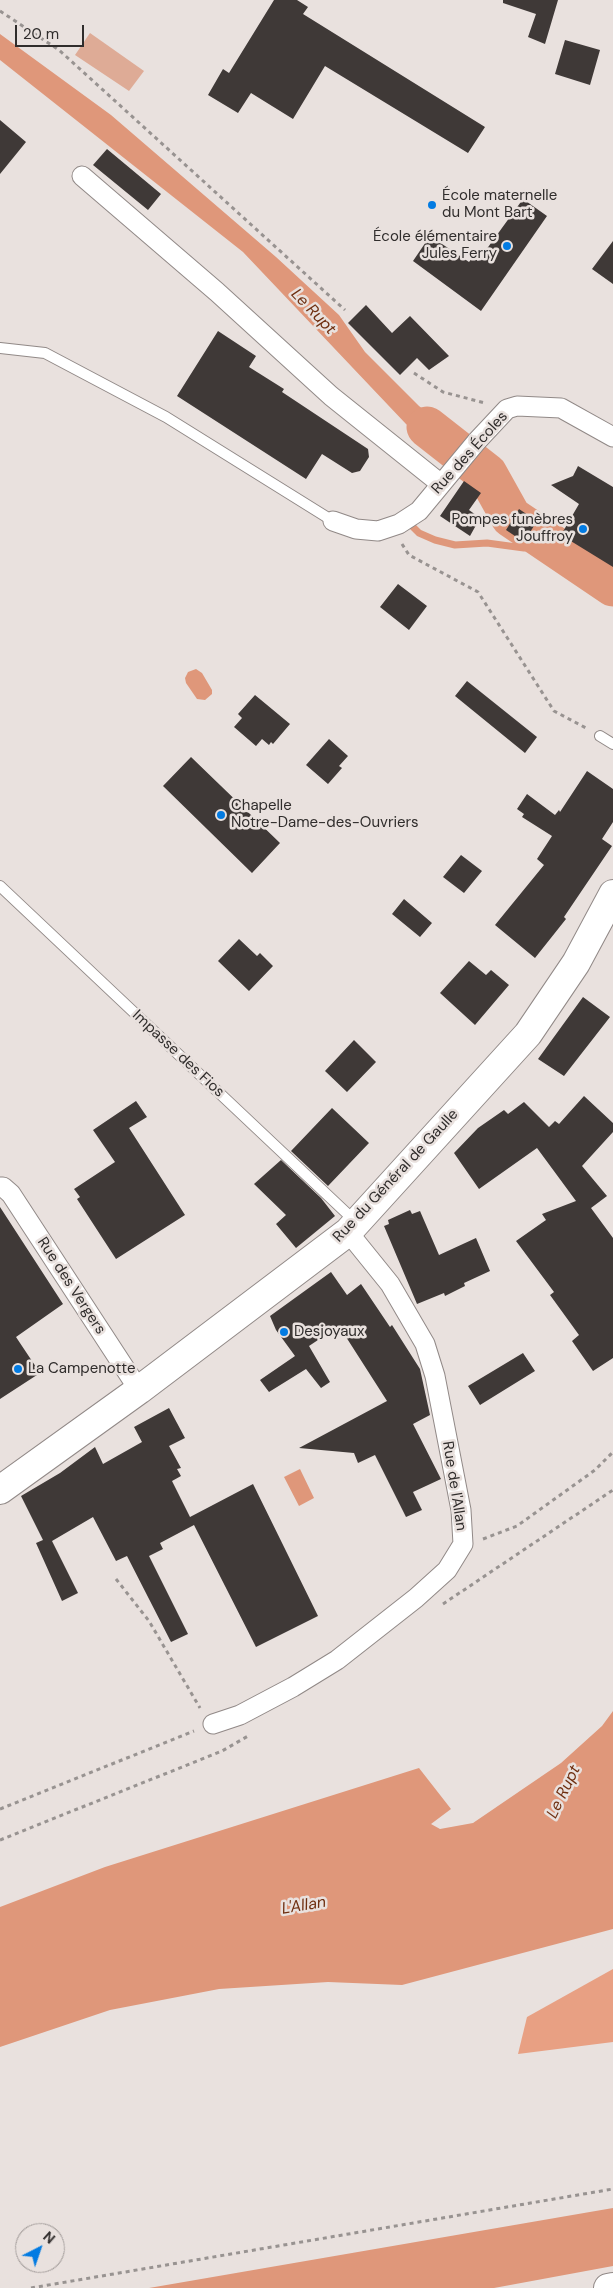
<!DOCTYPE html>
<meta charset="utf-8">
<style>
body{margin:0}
#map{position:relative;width:613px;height:2288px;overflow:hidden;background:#e9e1de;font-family:"DM Sans",sans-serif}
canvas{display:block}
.north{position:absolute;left:15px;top:2223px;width:50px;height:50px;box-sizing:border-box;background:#e9e1de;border:1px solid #9f9997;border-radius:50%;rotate:41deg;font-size:14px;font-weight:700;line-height:20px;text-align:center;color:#302d2c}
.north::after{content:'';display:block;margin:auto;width:18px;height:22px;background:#027be2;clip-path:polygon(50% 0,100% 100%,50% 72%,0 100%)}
.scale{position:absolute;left:15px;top:25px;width:69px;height:22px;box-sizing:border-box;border:2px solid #302d2c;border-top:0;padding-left:6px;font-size:15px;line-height:18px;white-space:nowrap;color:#302d2c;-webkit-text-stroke:4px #e9e1de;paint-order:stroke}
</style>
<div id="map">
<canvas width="613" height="2288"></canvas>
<div class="north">N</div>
<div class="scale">20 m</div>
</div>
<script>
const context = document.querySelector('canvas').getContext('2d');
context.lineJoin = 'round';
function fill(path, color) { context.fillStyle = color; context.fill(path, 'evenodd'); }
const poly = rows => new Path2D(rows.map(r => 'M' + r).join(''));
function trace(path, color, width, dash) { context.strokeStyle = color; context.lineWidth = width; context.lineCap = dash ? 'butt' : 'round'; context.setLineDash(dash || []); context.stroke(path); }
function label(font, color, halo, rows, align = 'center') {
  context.font = font + ' "DM Sans",sans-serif'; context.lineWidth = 5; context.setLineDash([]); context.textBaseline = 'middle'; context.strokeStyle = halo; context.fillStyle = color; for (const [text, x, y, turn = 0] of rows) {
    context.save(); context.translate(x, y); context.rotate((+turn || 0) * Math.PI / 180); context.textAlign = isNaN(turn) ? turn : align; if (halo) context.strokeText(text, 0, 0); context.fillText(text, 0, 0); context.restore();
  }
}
const green = poly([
 [90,33,144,71,129,91,75,55]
]);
const forest = poly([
 [613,1969,613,2042,518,2054,527,2017]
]);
const water = poly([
 [0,34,111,115,276,257,339,315,365,352,419,406,467,444,456,456,449,455,406,424,243,252,0,60],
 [537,521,567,547,613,573,613,597,587,578,524,542],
 [196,669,202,673,212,690,212,694,205,700,197,699,186,683,185,678,188,672],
 [300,1469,314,1498,299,1506,284,1477],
 [613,1711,613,1929,402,1985,328,1982,219,1989,110,2010,0,2047,0,1907,105,1867,419,1768,451,1809,431,1824,440,1829,473,1823,561,1763,602,1726],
 [613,2208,613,2266,494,2288,149,2288]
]);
const stream = poly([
 [412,526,419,533,435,540,455,545,487,543,524,548,544,545]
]);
const river = poly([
 [427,427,487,474,511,517,613,586]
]);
const building = poly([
 [274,0,297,0,308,7,303,14,485,127,468,153,325,66,293,119,251,93,238,113,208,95,223,69,229,73],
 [503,0,558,0,545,44,528,37,536,14,503,3],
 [565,40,600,50,590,85,555,74],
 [0,120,26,142,0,174],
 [107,149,161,194,148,210,93,165],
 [523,199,547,216,481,311,413,261,430,236,469,262,473,257,478,261],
 [613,241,613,284,592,269],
 [366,305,392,333,410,316,449,356,429,370,417,358,400,375,348,323],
 [218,331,256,356,249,367,284,389,282,392,368,449,369,457,360,471,352,473,322,454,306,479,177,396],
 [578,466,613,487,613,567,561,535,579,504,551,485,573,476],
 [464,481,481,493,469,510,480,518,470,536,440,516],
 [519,509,537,521,524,542,506,530],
 [398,584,427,606,409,630,380,607],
 [467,681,537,737,525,753,455,696],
 [255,695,290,724,273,744,271,742,269,745,262,739,256,746,234,727,242,718,238,714],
 [329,739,348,756,339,766,342,768,328,784,306,765],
 [191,757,280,843,252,873,163,786],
 [587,771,613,789,613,822,602,839,612,846,564,917,566,919,535,958,495,925,544,865,537,859,552,836,522,817,524,814,517,809,527,794,555,815,559,810,560,812],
 [461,855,482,871,464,893,443,877],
 [404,899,432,923,420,937,392,914],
 [239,939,257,956,260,953,273,966,249,991,218,961],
 [469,961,486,975,491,970,509,985,475,1025,440,993],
 [583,997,610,1017,564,1076,538,1059],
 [354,1040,376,1062,347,1092,325,1071],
 [584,1096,613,1123,613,1132,582,1166,607,1196,591,1208,613,1238,613,1358,593,1371,572,1341,579,1335,550,1295,554,1292,516,1241,546,1220,542,1214,576,1201,537,1148,479,1189,454,1153,478,1128,504,1110,508,1114,524,1102,549,1127,555,1121,559,1124],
 [136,1101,147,1117,129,1128,185,1215,116,1259,77,1199,80,1197,74,1189,115,1162,93,1130],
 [332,1108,369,1143,328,1186,291,1151],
 [281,1160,321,1198,335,1216,296,1248,276,1224,286,1215,254,1184],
 [0,1207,63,1304,16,1337,40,1373,0,1399],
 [410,1210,412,1214,420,1211,439,1255,476,1238,490,1271,464,1283,465,1286,445,1296,444,1293,417,1304,384,1226,389,1224,388,1220],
 [331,1272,347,1295,361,1284,390,1327,392,1325,420,1369,430,1415,413,1424,441,1479,413,1492,422,1510,406,1517,375,1455,358,1463,354,1453,299,1448,387,1401,339,1326,309,1346,330,1382,321,1388,306,1369,269,1392,260,1380,295,1356,276,1330,270,1316],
 [523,1353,535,1371,480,1405,468,1386],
 [169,1408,185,1438,169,1446,181,1468,177,1469,181,1476,172,1481,190,1517,253,1484,318,1616,256,1647,194,1525,160,1543,163,1549,149,1556,188,1634,171,1642,127,1556,116,1561,93,1517,52,1541,78,1593,62,1601,36,1543,43,1540,21,1496,60,1473,95,1447,103,1464,142,1442,134,1427]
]);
const path = poly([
 [0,11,59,50,345,310],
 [414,373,443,392,485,403],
 [402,544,409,555,478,592,554,711,586,728],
 [483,1539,517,1526,595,1470,613,1452],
 [116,1579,149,1621,200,1708],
 [443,1604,613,1490],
 [0,1809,194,1731],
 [0,1840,222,1751,248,1736],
 [31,2288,613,2189]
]);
const service = poly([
 [0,348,45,353,166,417,333,521],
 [600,736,613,744],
 [0,886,356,1222]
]);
const minor = poly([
 [82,176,217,292,331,396,441,484],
 [333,521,356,529,378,531,399,524,419,511,477,441,507,409,517,406,561,408,613,437],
 [0,1187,3,1187,11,1194,139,1390],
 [213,1724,240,1715,293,1687,337,1660,416,1598,447,1570,463,1544,461,1510,435,1376,425,1344,390,1284,348,1232]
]);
const secondary = poly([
 [0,1490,139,1390,348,1232,528,1034,576,963,613,894],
 [608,2288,613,2287]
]);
const markers = [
 [432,205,5,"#027be2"],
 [507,246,5,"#027be2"],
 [583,529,5,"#027be2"],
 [221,815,5,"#027be2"],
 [284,1332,5,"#027be2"],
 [18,1369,5,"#027be2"]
];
const poiNames = [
 ["École maternelle",442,196],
 ["du Mont Bart",442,213],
 ["École élémentaire",497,237,"right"],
 ["Jules Ferry",497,254,"right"],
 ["Pompes funèbres",573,520,"right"],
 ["Jouffroy",573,537,"right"],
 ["Chapelle",231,806],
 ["Notre-Dame-des-Ouvriers",231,823],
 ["Desjoyaux",294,1332],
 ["La Campenotte",28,1369]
];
const streetNames = [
 ["Rue des Écoles",470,453,-48],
 ["Impasse des Fios",178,1054,43],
 ["Rue du Général de Gaulle",396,1176,-47],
 ["Rue des Vergers",71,1286,57],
 ["Rue de l'Allan",454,1486,81]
];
const waterNames = [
 ["Le Rupt",313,312,46],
 ["Le Rupt",564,1792,-64],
 ["L'Allan",304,1906,-9]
];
fill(green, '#deab96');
fill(forest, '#e8a083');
fill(water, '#df977a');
trace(stream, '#df977a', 7);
trace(river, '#df977a', 41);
fill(building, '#3f3937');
trace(service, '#918987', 12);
trace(minor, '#918987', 21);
trace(secondary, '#918987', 30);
trace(path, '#989391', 3, [4, 4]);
trace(service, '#fff', 10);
trace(minor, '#fff', 19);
trace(secondary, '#fff', 28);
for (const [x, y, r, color] of markers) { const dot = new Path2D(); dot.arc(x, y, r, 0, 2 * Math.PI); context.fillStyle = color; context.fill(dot); trace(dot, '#e9e1de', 2); }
label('15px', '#302d2c', '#e9e1de', poiNames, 'left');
label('15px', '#302d2c', '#e9e1de', streetNames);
label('italic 16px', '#6f2f10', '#e9e1de', waterNames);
</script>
